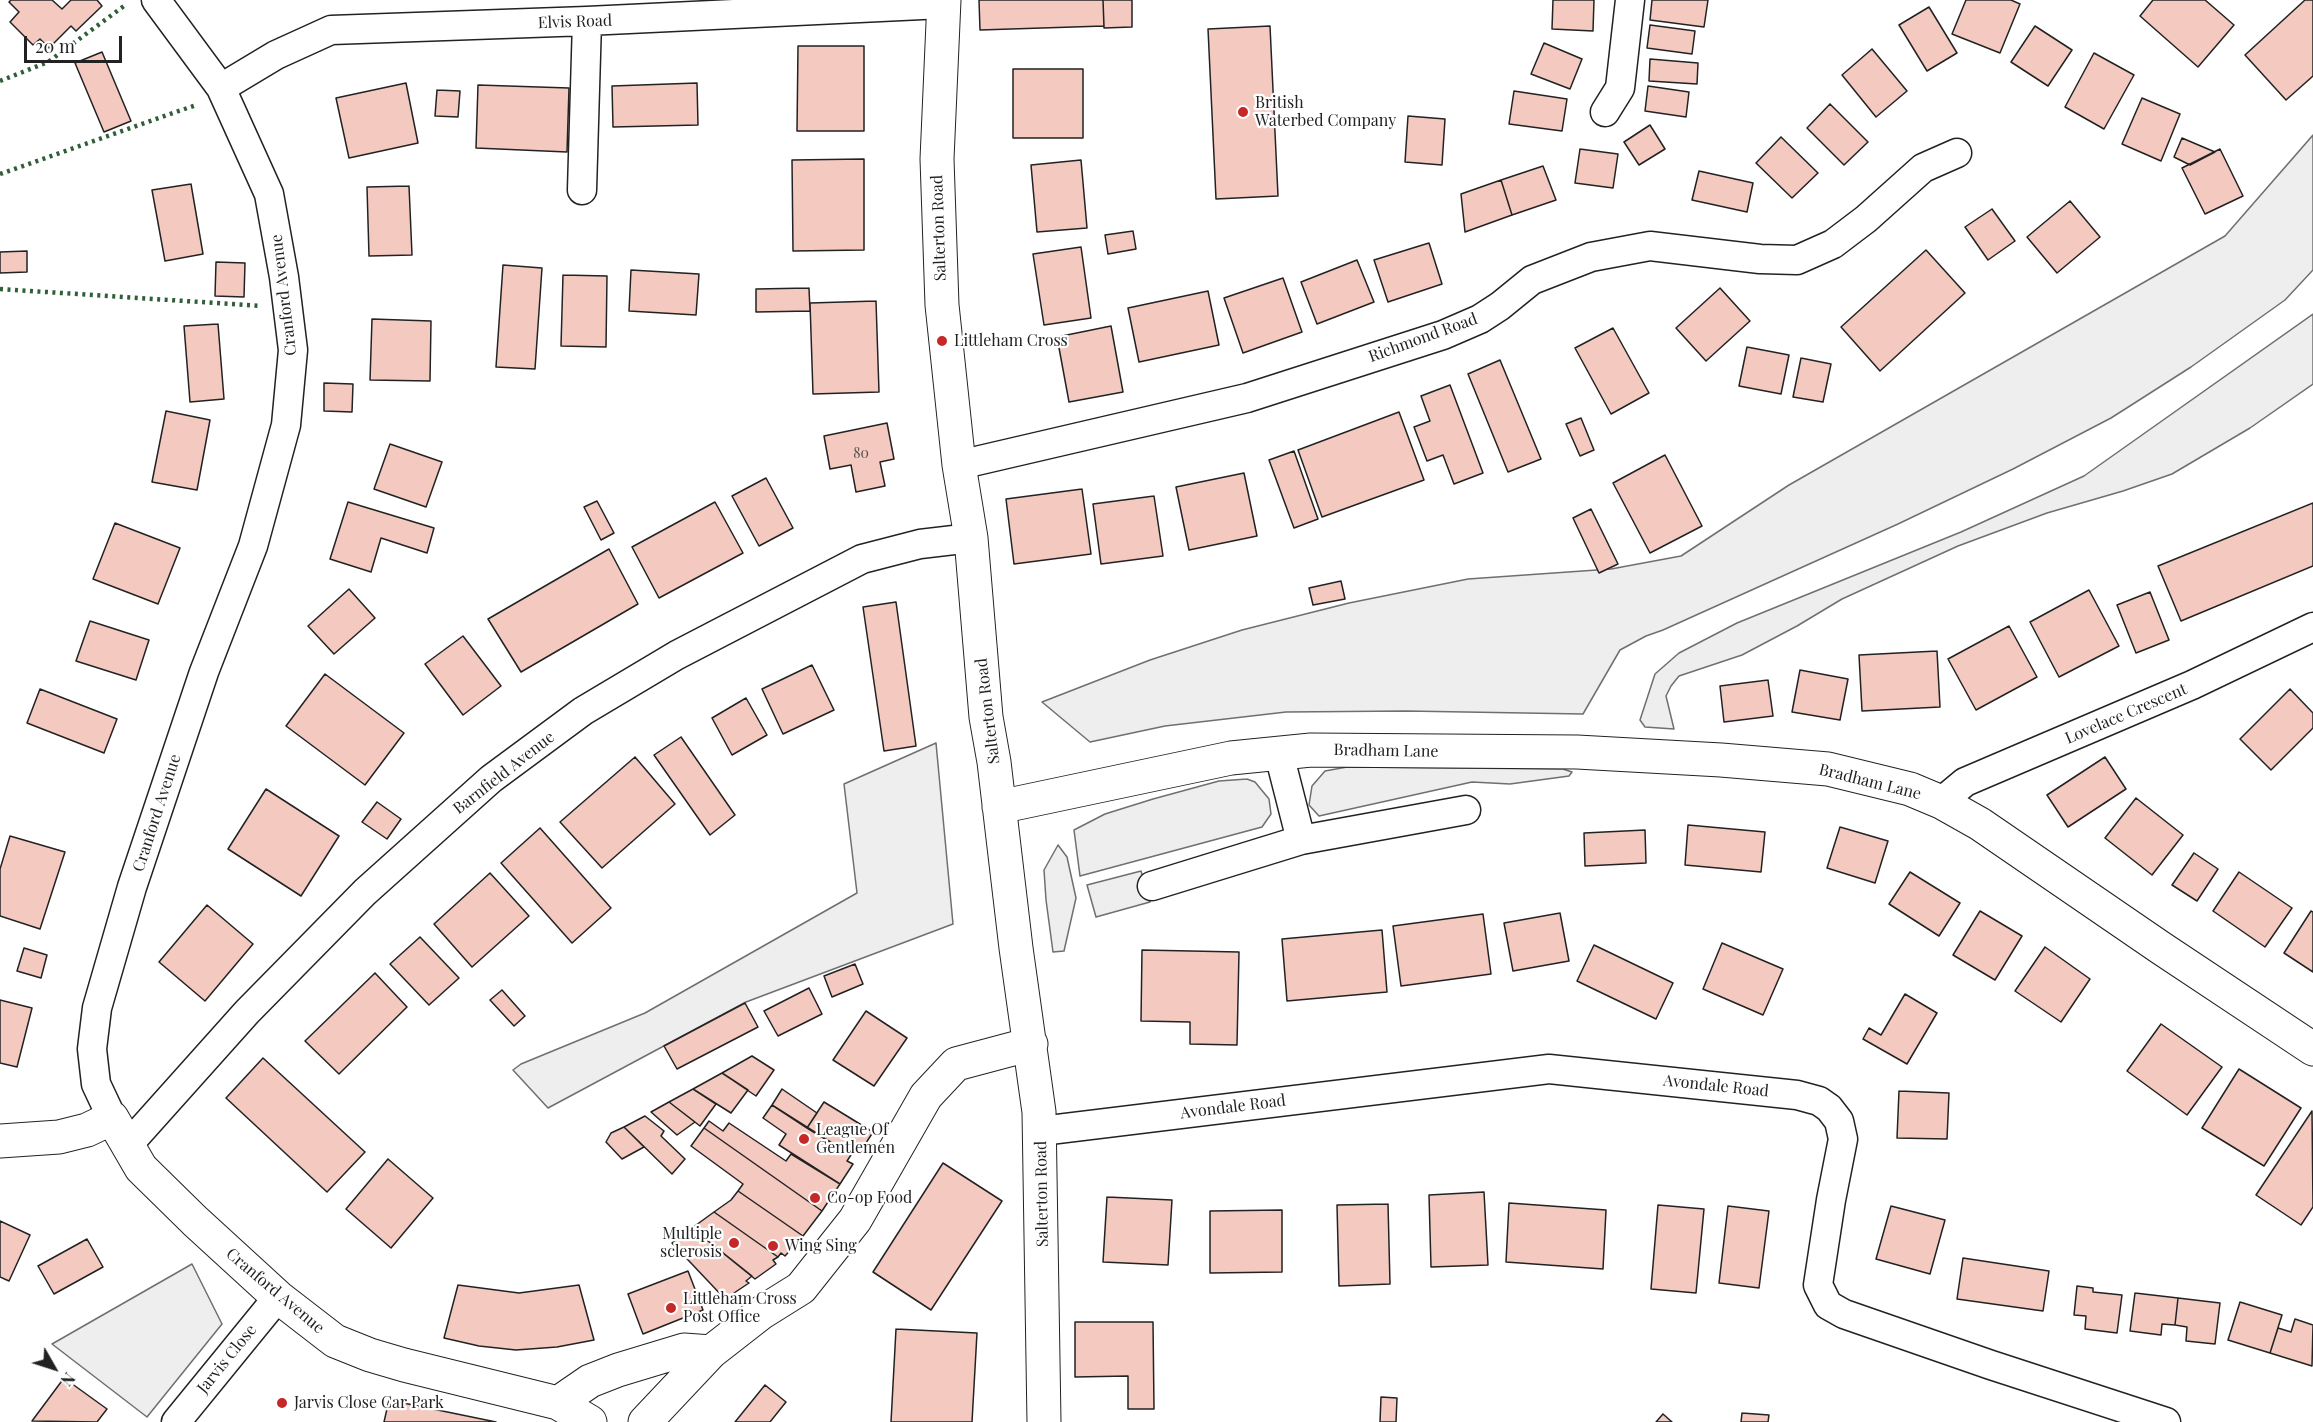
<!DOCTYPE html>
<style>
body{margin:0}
#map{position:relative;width:2313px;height:1422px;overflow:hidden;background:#fff;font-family:"Playfair Display",serif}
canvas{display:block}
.north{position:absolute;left:24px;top:1338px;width:60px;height:60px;-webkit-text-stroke:4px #fff;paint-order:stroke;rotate:129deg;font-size:16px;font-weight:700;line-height:24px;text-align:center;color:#222}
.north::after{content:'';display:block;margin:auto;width:21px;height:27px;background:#222;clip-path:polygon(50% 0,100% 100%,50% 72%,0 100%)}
.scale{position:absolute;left:24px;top:36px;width:98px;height:27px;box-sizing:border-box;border:3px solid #222;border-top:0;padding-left:8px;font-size:18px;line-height:21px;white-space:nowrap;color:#222;-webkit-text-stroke:4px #fff;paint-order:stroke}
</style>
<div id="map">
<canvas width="2313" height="1422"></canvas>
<div class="north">N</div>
<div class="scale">20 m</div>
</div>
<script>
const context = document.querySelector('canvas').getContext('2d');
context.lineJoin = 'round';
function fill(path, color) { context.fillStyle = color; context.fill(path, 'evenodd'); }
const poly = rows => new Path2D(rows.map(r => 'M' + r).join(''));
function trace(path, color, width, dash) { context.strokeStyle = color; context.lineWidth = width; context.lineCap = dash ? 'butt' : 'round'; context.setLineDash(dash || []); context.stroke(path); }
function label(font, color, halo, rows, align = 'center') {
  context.font = font + ' "Playfair Display",serif'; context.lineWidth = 4.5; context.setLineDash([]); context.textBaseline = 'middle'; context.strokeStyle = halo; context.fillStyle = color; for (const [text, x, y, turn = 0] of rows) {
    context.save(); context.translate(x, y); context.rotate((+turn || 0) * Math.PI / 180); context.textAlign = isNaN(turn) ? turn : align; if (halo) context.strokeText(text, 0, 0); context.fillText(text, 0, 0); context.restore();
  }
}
const green = poly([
 [2313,135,2313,270,2285,300,2191,367,2111,418,2013,469,1898,524,1663,630,1646,636,1620,650,1583,714,1406,711,1286,712,1165,726,1090,742,1042,702,1150,660,1242,630,1349,603,1468,579,1611,569,1681,556,1789,485,2225,236,2313,135],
 [2313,314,2313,384,2250,428,2172,474,2123,491,2047,513,1958,546,1842,599,1797,626,1742,655,1679,676,1671,686,1666,696,1674,729,1645,727,1640,720,1655,674,1679,653,1737,623,1961,532,2084,476,2313,314],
 [936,743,953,924,746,1002,548,1108,513,1070,521,1064,645,1013,857,893,844,784,936,743],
 [1347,767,1563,769,1572,772,1569,776,1510,784,1472,782,1319,816,1309,805,1312,786,1325,771,1347,767],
 [1247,779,1255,782,1269,799,1271,814,1262,827,1080,876,1074,830,1105,814,1153,799,1219,781,1247,779],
 [1058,845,1067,857,1076,898,1064,951,1053,952,1046,900,1044,870,1058,845],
 [1141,871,1150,902,1096,917,1087,885,1141,871],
 [192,1264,222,1324,147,1417,52,1344,192,1264]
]);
const building = poly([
 [11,0,52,0,62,9,71,0,97,0,102,6,76,31,71,26,49,48,40,39,33,45,10,22,19,12,9,2,11,0],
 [979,0,1103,0,1104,26,980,30,979,0],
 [1103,0,1132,0,1132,27,1104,28,1103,0],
 [1553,0,1594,0,1593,31,1552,29,1553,0],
 [1652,0,1708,0,1704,27,1650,20,1652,0],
 [1966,0,2011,0,2020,4,2000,53,1952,34,1966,0],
 [2153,0,2205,0,2234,25,2198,67,2140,16,2153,0],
 [2305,0,2313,0,2313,76,2286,100,2245,55,2305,0],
 [1929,7,1957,53,1927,71,1899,25,1929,7],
 [1650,25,1695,31,1692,54,1647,48,1650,25],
 [1270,26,1278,196,1216,199,1208,29,1270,26],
 [2035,26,2072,50,2048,86,2011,62,2035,26],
 [1544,43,1582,59,1570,89,1531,74,1544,43],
 [798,46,864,46,864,131,797,131,798,46],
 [1872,49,1907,91,1876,117,1842,75,1872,49],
 [102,52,131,121,104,132,75,63,102,52],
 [2094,53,2134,75,2104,129,2065,107,2094,53],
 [1650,59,1698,63,1697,84,1649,81,1650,59],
 [1013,69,1083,69,1083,138,1013,138,1013,69],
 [406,83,418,143,349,158,336,98,406,83],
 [697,83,698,125,613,127,612,86,697,83],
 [478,85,569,88,567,152,476,148,478,85],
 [1648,86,1689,92,1686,117,1645,111,1648,86],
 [437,90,460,91,458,117,435,116,437,90],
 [1514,91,1567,99,1562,131,1509,124,1514,91],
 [2142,98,2180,114,2161,161,2122,144,2142,98],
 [1830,104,1868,142,1844,165,1807,128,1830,104],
 [1408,116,1445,119,1442,165,1405,162,1408,116],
 [1650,125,1665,149,1639,165,1624,142,1650,125],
 [1781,137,1818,173,1792,198,1756,163,1781,137],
 [2182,138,2215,152,2190,165,2174,157,2182,138],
 [1580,149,1618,154,1613,188,1575,183,1580,149],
 [2220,149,2243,196,2205,214,2182,168,2220,149],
 [864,159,864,250,793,251,792,160,864,159],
 [1081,160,1087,228,1037,232,1031,165,1081,160],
 [1543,166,1556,200,1512,215,1501,180,1543,166],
 [1699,171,1753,183,1747,212,1692,200,1699,171],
 [1501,180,1512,215,1465,232,1461,194,1501,180],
 [191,184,203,254,165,261,152,190,191,184],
 [409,186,412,255,369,256,367,187,409,186],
 [2070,201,2100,237,2057,273,2027,237,2070,201],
 [1992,209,2015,241,1988,260,1965,227,1992,209],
 [1133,231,1136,249,1108,254,1105,235,1133,231],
 [1429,243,1442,284,1388,302,1374,260,1429,243],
 [1081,247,1091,318,1044,325,1033,254,1081,247],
 [1926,250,1965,293,1880,371,1841,327,1926,250],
 [27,251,27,272,0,273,0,252,27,251],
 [1357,260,1374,302,1317,324,1301,282,1357,260],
 [216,262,245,263,244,297,215,296,216,262],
 [503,265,542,268,535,369,496,367,503,265],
 [631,270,699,274,696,315,629,311,631,270],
 [563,275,607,276,606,347,561,346,563,275],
 [1283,278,1302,332,1243,353,1224,298,1283,278],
 [809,288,810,311,756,312,756,289,809,288],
 [1720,288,1750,321,1706,361,1676,328,1720,288],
 [1208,291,1219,345,1139,362,1128,308,1208,291],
 [876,301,879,392,813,394,810,303,876,301],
 [372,319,431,321,430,381,370,380,372,319],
 [218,324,224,399,190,402,184,326,218,324],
 [1111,326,1123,392,1069,402,1057,337,1111,326],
 [1613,328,1649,393,1611,414,1575,348,1613,328],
 [1747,347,1789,355,1781,394,1739,386,1747,347],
 [1801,358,1831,364,1823,402,1793,397,1801,358],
 [1500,360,1541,459,1508,472,1468,374,1500,360],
 [324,383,353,384,352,412,324,411,324,383],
 [1450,385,1483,473,1454,484,1443,455,1427,461,1414,427,1430,421,1421,396,1450,385],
 [166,411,210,420,197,490,152,482,166,411],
 [1399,412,1424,480,1322,517,1298,450,1399,412],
 [1581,418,1594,450,1580,456,1566,424,1581,418],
 [887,423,894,459,880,462,885,486,856,492,851,465,830,469,824,436,887,423],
 [390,444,442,462,426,507,374,489,390,444],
 [1294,451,1318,519,1294,528,1269,460,1294,451],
 [1665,455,1702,526,1650,553,1613,483,1665,455],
 [1244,473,1257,536,1189,550,1176,487,1244,473],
 [766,478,793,528,759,546,732,496,766,478],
 [1082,489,1091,554,1014,564,1006,499,1082,489],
 [1154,496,1163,556,1101,564,1093,504,1154,496],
 [597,501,614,533,601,540,584,507,597,501],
 [348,502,434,528,427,553,381,538,371,572,330,559,348,502],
 [715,502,743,553,659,598,632,547,715,502],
 [2313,503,2313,566,2181,621,2158,566,2313,503],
 [1591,509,1618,564,1599,573,1573,518,1591,509],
 [115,523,180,548,158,604,93,579,115,523],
 [609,549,638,604,521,672,488,619,609,549],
 [1341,581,1345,599,1313,605,1309,588,1341,581],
 [349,589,375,618,334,654,308,626,349,589],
 [2089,590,2119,646,2059,677,2030,622,2089,590],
 [2150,592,2169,640,2136,653,2117,605,2150,592],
 [896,602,916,746,884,751,863,607,896,602],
 [90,621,149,640,136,680,76,661,90,621],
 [2009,626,2037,677,1976,710,1948,659,2009,626],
 [463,636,501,686,463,715,425,664,463,636],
 [1937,651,1940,707,1862,711,1859,655,1937,651],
 [812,665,834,710,783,734,762,689,812,665],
 [1800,670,1848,679,1840,720,1792,712,1800,670],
 [325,674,404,733,365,785,286,726,325,674],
 [1768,680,1773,716,1724,722,1720,686,1768,680],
 [40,689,117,719,104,753,27,723,40,689],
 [2290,689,2313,713,2313,728,2271,770,2240,739,2290,689],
 [746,698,767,735,732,755,712,718,746,698],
 [681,737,735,815,710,835,654,755,681,737],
 [635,757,675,804,602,868,560,822,635,757],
 [2105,757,2126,789,2068,827,2047,795,2105,757],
 [266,789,339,836,301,896,228,849,266,789],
 [2136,798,2183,835,2152,875,2105,838,2136,798],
 [377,802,401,819,387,839,362,822,377,802],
 [1688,825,1765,832,1761,872,1685,865,1688,825],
 [1840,827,1888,841,1875,883,1827,868,1840,827],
 [540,828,611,908,572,943,501,863,540,828],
 [1645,830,1646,863,1585,866,1584,833,1645,830],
 [10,836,65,852,40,929,0,916,0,869,10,836],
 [2194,853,2218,869,2197,901,2172,885,2194,853],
 [1910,872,1960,903,1939,936,1889,904,1910,872],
 [2239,872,2292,908,2265,947,2213,911,2239,872],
 [490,873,529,916,472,967,434,924,490,873],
 [207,905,253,944,205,1001,159,962,207,905],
 [1980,911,2022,936,1995,980,1953,955,1980,911],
 [2311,911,2313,912,2313,972,2284,953,2311,911],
 [1560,913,1569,961,1513,971,1504,923,1560,913],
 [1483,914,1491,974,1401,986,1393,926,1483,914],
 [1382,930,1387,992,1287,1001,1282,939,1382,930],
 [420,937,459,978,429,1005,390,964,420,937],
 [1722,943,1783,969,1763,1015,1703,989,1722,943],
 [1594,945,1673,983,1656,1019,1577,981,1594,945],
 [2045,947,2090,979,2061,1022,2015,991,2045,947],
 [24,948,47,955,41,978,17,971,24,948],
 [1142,950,1239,952,1237,1045,1190,1044,1190,1022,1141,1021,1142,950],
 [855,964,863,984,832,997,824,976,855,964],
 [375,973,407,1007,339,1074,305,1041,375,973],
 [809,988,822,1014,778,1036,764,1011,809,988],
 [502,990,525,1016,514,1026,490,1000,502,990],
 [1905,994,1937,1013,1907,1064,1863,1039,1869,1028,1881,1035,1905,994],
 [0,1000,32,1008,17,1067,0,1063,0,1000],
 [745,1003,758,1027,677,1069,664,1046,745,1003],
 [866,1011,907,1038,874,1086,833,1060,866,1011],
 [2161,1024,2222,1067,2187,1115,2127,1071,2161,1024],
 [752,1056,774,1070,756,1096,722,1073,752,1056],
 [263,1058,365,1152,327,1192,226,1098,263,1058],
 [2239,1069,2301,1108,2264,1166,2202,1128,2239,1069],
 [722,1073,748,1090,731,1113,693,1089,722,1073],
 [693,1089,716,1104,700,1126,669,1102,693,1089],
 [782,1089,817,1113,807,1128,772,1105,782,1089],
 [1899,1091,1949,1093,1947,1139,1897,1138,1899,1091],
 [669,1102,695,1122,677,1135,651,1112,669,1102],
 [824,1102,873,1132,859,1154,853,1151,851,1155,807,1128,824,1102],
 [772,1105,851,1155,847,1161,853,1164,840,1184,779,1145,786,1134,763,1118,772,1105],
 [2312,1111,2313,1207,2301,1225,2256,1195,2312,1111],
 [645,1116,664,1131,661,1136,685,1159,672,1174,624,1127,645,1116],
 [709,1121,723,1131,729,1123,786,1161,791,1154,840,1184,822,1211,704,1128,709,1121],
 [624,1127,644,1147,622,1159,606,1142,611,1133,624,1127],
 [704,1128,822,1211,803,1236,738,1191,743,1184,691,1146,704,1128],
 [388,1159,433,1198,391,1248,346,1209,388,1159],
 [943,1163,1002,1201,931,1310,873,1272,943,1163],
 [738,1191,803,1236,785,1256,781,1253,778,1257,714,1212,731,1200,738,1191],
 [1484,1192,1488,1265,1431,1267,1429,1195,1484,1192],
 [1107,1197,1172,1200,1168,1265,1103,1262,1107,1197],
 [1509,1203,1606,1210,1603,1269,1506,1262,1509,1203],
 [1388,1204,1390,1284,1339,1286,1337,1205,1388,1204],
 [1658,1205,1704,1209,1696,1293,1651,1289,1658,1205],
 [1728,1206,1769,1211,1759,1288,1719,1283,1728,1206],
 [1891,1206,1945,1220,1930,1274,1876,1259,1891,1206],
 [1282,1210,1282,1272,1210,1273,1210,1211,1282,1210],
 [714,1212,778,1257,773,1260,776,1264,755,1279,692,1228,714,1212],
 [0,1221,30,1235,9,1281,0,1277,0,1221],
 [692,1228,752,1276,746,1281,749,1283,725,1299,672,1243,692,1228],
 [87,1239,103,1267,54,1294,38,1266,87,1239],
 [1963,1258,2049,1271,2043,1311,1957,1299,1963,1258],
 [688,1271,703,1310,643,1334,628,1294,688,1271],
 [458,1285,519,1293,579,1285,594,1340,557,1347,516,1350,479,1346,444,1338,458,1285],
 [2077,1286,2093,1288,2093,1292,2122,1295,2117,1333,2085,1329,2086,1316,2074,1315,2077,1286],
 [2135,1293,2178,1298,2175,1325,2162,1324,2161,1335,2130,1331,2135,1293],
 [2178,1298,2220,1303,2215,1344,2186,1341,2187,1327,2175,1325,2178,1298],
 [2240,1302,2282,1315,2270,1353,2228,1340,2240,1302],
 [2295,1319,2313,1325,2312,1366,2270,1353,2278,1328,2291,1332,2295,1319],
 [1075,1322,1153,1322,1154,1409,1128,1409,1128,1376,1075,1377,1075,1322],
 [896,1329,977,1333,972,1422,891,1422,896,1329],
 [64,1378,107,1409,97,1422,32,1421,64,1378],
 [765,1385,786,1402,770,1422,735,1422,765,1385],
 [1381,1397,1397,1398,1396,1422,1380,1422,1381,1397],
 [389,1400,496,1422,384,1422,389,1400],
 [1742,1413,1769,1415,1768,1422,1741,1422,1742,1413],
 [1663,1414,1672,1422,1656,1422,1663,1414]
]);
const street = poly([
 [221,88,276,55,331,30,587,21,943,4],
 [1605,112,1620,88,1630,0],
 [582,190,587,21],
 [959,465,1247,398,1443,335,1480,319,1500,306,1532,280,1591,257,1650,246,1760,259,1797,260,1833,244,1866,219,1923,168,1957,153],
 [1279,754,1301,840],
 [1941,802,1965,782,2192,685,2313,627],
 [1152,886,1301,840,1466,810],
 [112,1118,96,1084,92,1049,97,1008,132,887,204,672,253,546,286,425,293,350,284,277,269,194,221,88,156,0],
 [1041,1131,1549,1069,1797,1095,1819,1101,1829,1108,1839,1121,1843,1139,1831,1200,1818,1285,1828,1305,1844,1314,1991,1365,2166,1422],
 [128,1145,247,1012,365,892,491,779,583,711,677,655,862,559,920,544,971,538],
 [176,1422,278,1297]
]);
const secondary = poly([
 [944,0,937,159,942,305,959,465,971,538,986,717,994,762,1016,948,1039,1112,1044,1422],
 [999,807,1231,758,1311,750,1577,752,1721,760,1828,769,1910,789,1941,802,1980,824,2161,948,2313,1049],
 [0,1141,59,1137,87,1130,112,1118,141,1168,195,1221,278,1297,335,1341,370,1355,404,1365,558,1403,590,1422],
 [558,1403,590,1381,618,1370,684,1350,711,1352],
 [645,1422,711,1352,761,1313,801,1288,855,1220,926,1096,956,1064,1031,1044]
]);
const hedge = poly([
 [0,81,48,62,124,6],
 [0,174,196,105],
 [0,289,262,306]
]);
const markers = [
 [1243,112,6,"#c62828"],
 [942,341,6,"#c62828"],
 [804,1139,6,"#c62828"],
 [815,1198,6,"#c62828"],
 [734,1243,6,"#c62828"],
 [773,1246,6,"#c62828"],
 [671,1308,6,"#c62828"],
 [282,1403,6,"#c62828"]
];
const numberNames = [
 ["80",861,454]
];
const streetNames = [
 ["Elvis Road",575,22,-2],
 ["Salterton Road",939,228,-92],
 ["Cranford Avenue",284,295,-97],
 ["Richmond Road",1423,338,-20],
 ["Salterton Road",988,711,-97],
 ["Lovelace Crescent",2126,714,-23],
 ["Bradham Lane",1386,751,1],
 ["Barnfield Avenue",504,773,-38],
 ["Bradham Lane",1870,782,14],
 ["Cranford Avenue",157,813,-72],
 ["Avondale Road",1716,1086,6],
 ["Avondale Road",1233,1107,-7],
 ["Salterton Road",1042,1194,-91],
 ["Cranford Avenue",275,1291,40],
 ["Jarvis Close",227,1359,-51]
];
const poiNames = [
 ["British",1255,103],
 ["Waterbed Company",1255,121],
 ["Littleham Cross",954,341],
 ["League Of",816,1130],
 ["Gentlemen",816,1148],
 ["Co-op Food",827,1198],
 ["Multiple",722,1234,"right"],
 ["sclerosis",722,1252,"right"],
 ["Wing Sing",785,1246],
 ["Littleham Cross",683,1299],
 ["Post Office",683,1317],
 ["Jarvis Close Car Park",294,1403]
];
fill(green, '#eee');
trace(green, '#6f6f6f', 1.5);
fill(building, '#f3c9c0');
trace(building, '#222', 1.5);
trace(street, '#222', 31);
trace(secondary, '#222', 35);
trace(street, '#fff', 28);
trace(secondary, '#fff', 33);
trace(hedge, '#2f5e38', 4.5, [3, 4.5]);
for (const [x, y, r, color] of markers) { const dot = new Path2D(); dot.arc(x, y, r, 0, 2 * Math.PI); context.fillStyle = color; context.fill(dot); trace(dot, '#fff', 2); }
label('14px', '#564c4a', null, numberNames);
label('16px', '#222', '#fff', streetNames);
label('16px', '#222', '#fff', poiNames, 'left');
</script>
